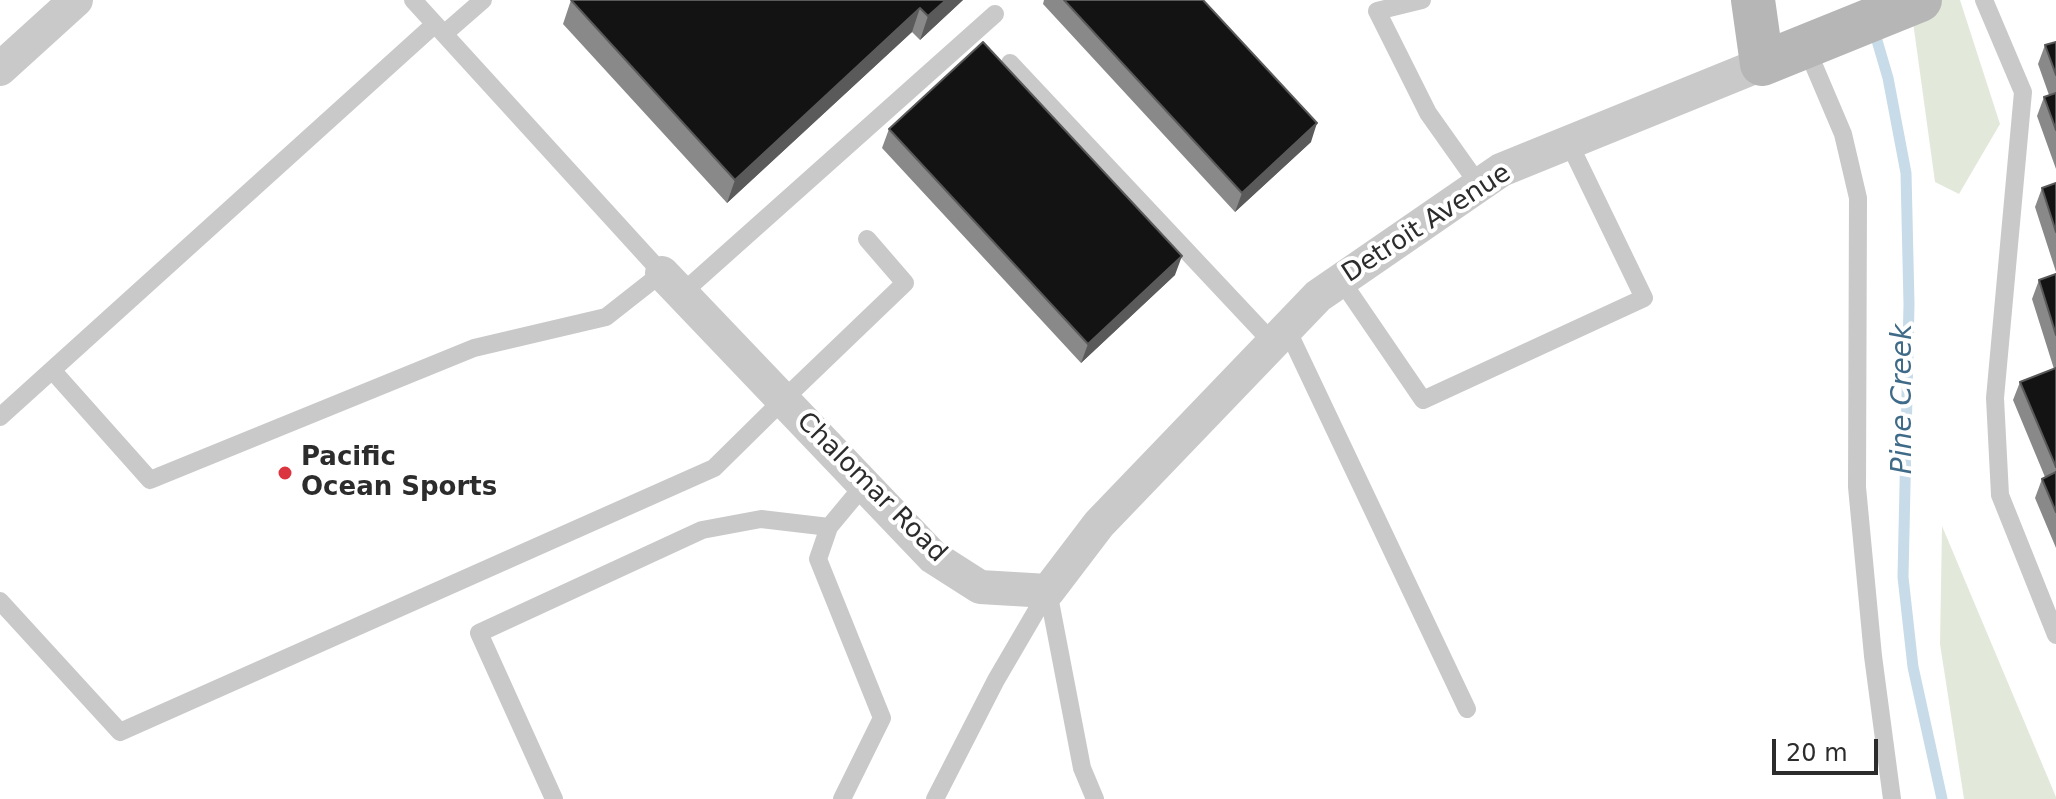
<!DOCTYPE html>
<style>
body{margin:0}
#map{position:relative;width:2056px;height:799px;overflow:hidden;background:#fff;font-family:"DejaVu Sans",sans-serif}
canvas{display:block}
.scale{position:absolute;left:1772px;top:739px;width:106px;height:36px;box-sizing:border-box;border:4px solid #2c2c2c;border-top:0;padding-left:10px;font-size:24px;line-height:28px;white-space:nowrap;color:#2c2c2c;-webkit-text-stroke:6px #fff;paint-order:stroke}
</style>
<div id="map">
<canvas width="2056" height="799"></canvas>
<div class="scale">20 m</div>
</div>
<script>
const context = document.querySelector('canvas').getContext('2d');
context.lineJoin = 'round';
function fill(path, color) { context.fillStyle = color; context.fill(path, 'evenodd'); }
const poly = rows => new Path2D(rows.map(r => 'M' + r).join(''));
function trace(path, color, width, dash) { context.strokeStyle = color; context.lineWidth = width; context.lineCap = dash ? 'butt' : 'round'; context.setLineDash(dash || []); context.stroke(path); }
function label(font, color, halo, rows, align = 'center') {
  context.font = font + ' "DejaVu Sans",sans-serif'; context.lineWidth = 8; context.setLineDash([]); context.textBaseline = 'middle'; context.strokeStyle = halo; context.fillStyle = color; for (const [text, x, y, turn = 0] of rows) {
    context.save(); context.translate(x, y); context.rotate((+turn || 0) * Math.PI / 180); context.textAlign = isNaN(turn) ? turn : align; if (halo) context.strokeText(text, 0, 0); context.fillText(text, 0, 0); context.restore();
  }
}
const green = poly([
 [1910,0,1960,0,2000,124,1959,194,1935,182],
 [1942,526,2056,797,2056,799,1964,799,1940,644]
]);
const stream = poly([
 [1873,27,1888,78,1906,173,1909,304,1903,577,1913,667,1942,799]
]);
const lane = poly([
 [1422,0,1377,11,1428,113,1479,185],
 [1984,0,2023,92,1995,398,2000,495,2056,635],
 [444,34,483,0],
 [1806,47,1843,134,1858,198,1857,487,1873,656,1892,799],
 [1010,63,1273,343],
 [1341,280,1423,400,1644,298,1569,143],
 [681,294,995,14],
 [1287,329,1467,709],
 [52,370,150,480,474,348,606,317,662,273,413,0],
 [0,417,435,24],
 [1048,591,1082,768,1095,799],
 [0,601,120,732,714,468,783,400,905,283,867,239],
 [554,799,479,633,702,530,761,519,829,527],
 [842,799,882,718,818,559,829,527,864,485],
 [935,799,996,680,1048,591]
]);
const street = poly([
 [0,69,76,0],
 [662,273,933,557,980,587,1048,591,1099,524,1318,296,1501,170,1762,64]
]);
const secondary = poly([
 [1753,0,1762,64,1920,0]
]);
const wall = poly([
 [571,0,963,0,920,40,912,32,727,203,563,24],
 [1044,0,1203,0,1311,142,1235,212,1043,4],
 [2056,42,2056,169,2037,116,2044,97,2049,95,2038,64,2045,45],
 [889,129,1175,275,1081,363,882,148],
 [2056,183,2056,272,2035,207,2042,188],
 [2056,274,2056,548,2035,498,2042,479,2045,477,2013,400,2020,382,2054,369,2032,299,2039,280]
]);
const shadedWall = poly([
 [946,0,963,0,920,40,928,16],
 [920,8,912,32,727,203,735,180],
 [1317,123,1311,142,1235,212,1242,193],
 [1182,256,1175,275,1081,363,1088,344]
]);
const building = poly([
 [571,0,946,0,928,16,920,8,735,180,571,0],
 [1064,0,1203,0,1317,123,1242,193,1064,0],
 [983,42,1182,256,1088,344,889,129,983,42],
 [2056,42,2056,75,2045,45,2056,42],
 [2056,93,2056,130,2044,97,2056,93],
 [2056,183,2056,232,2042,188,2056,183],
 [2056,274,2056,335,2039,280,2056,274],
 [2056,368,2056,467,2020,382,2056,368],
 [2056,472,2056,512,2042,479,2056,472]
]);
const markers = [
 [285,473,8,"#db3640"]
];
const streetNames = [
 ["Detroit Avenue",1427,224,-33],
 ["Chalomar Road",871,488,45]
];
const poiNames = [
 ["Pacific",301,458],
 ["Ocean Sports",301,488]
];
const waterNames = [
 ["Pine Creek",1904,399,-90]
];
fill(green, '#e2e9da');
trace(stream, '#c7dbe9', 11);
trace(lane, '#c9c9c9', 18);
trace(street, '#c9c9c9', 34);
trace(secondary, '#b6b6b6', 44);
fill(wall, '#898989');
fill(shadedWall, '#5a5a5a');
fill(building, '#131313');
trace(building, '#5a5a5a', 2);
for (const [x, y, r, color] of markers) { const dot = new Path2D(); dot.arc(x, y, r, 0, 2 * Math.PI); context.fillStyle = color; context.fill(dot); trace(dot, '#fff', 3); }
label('26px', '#2c2c2c', '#fff', streetNames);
label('bold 26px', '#2c2c2c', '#fff', poiNames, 'left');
label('italic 28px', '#3f6b89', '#fff', waterNames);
</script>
